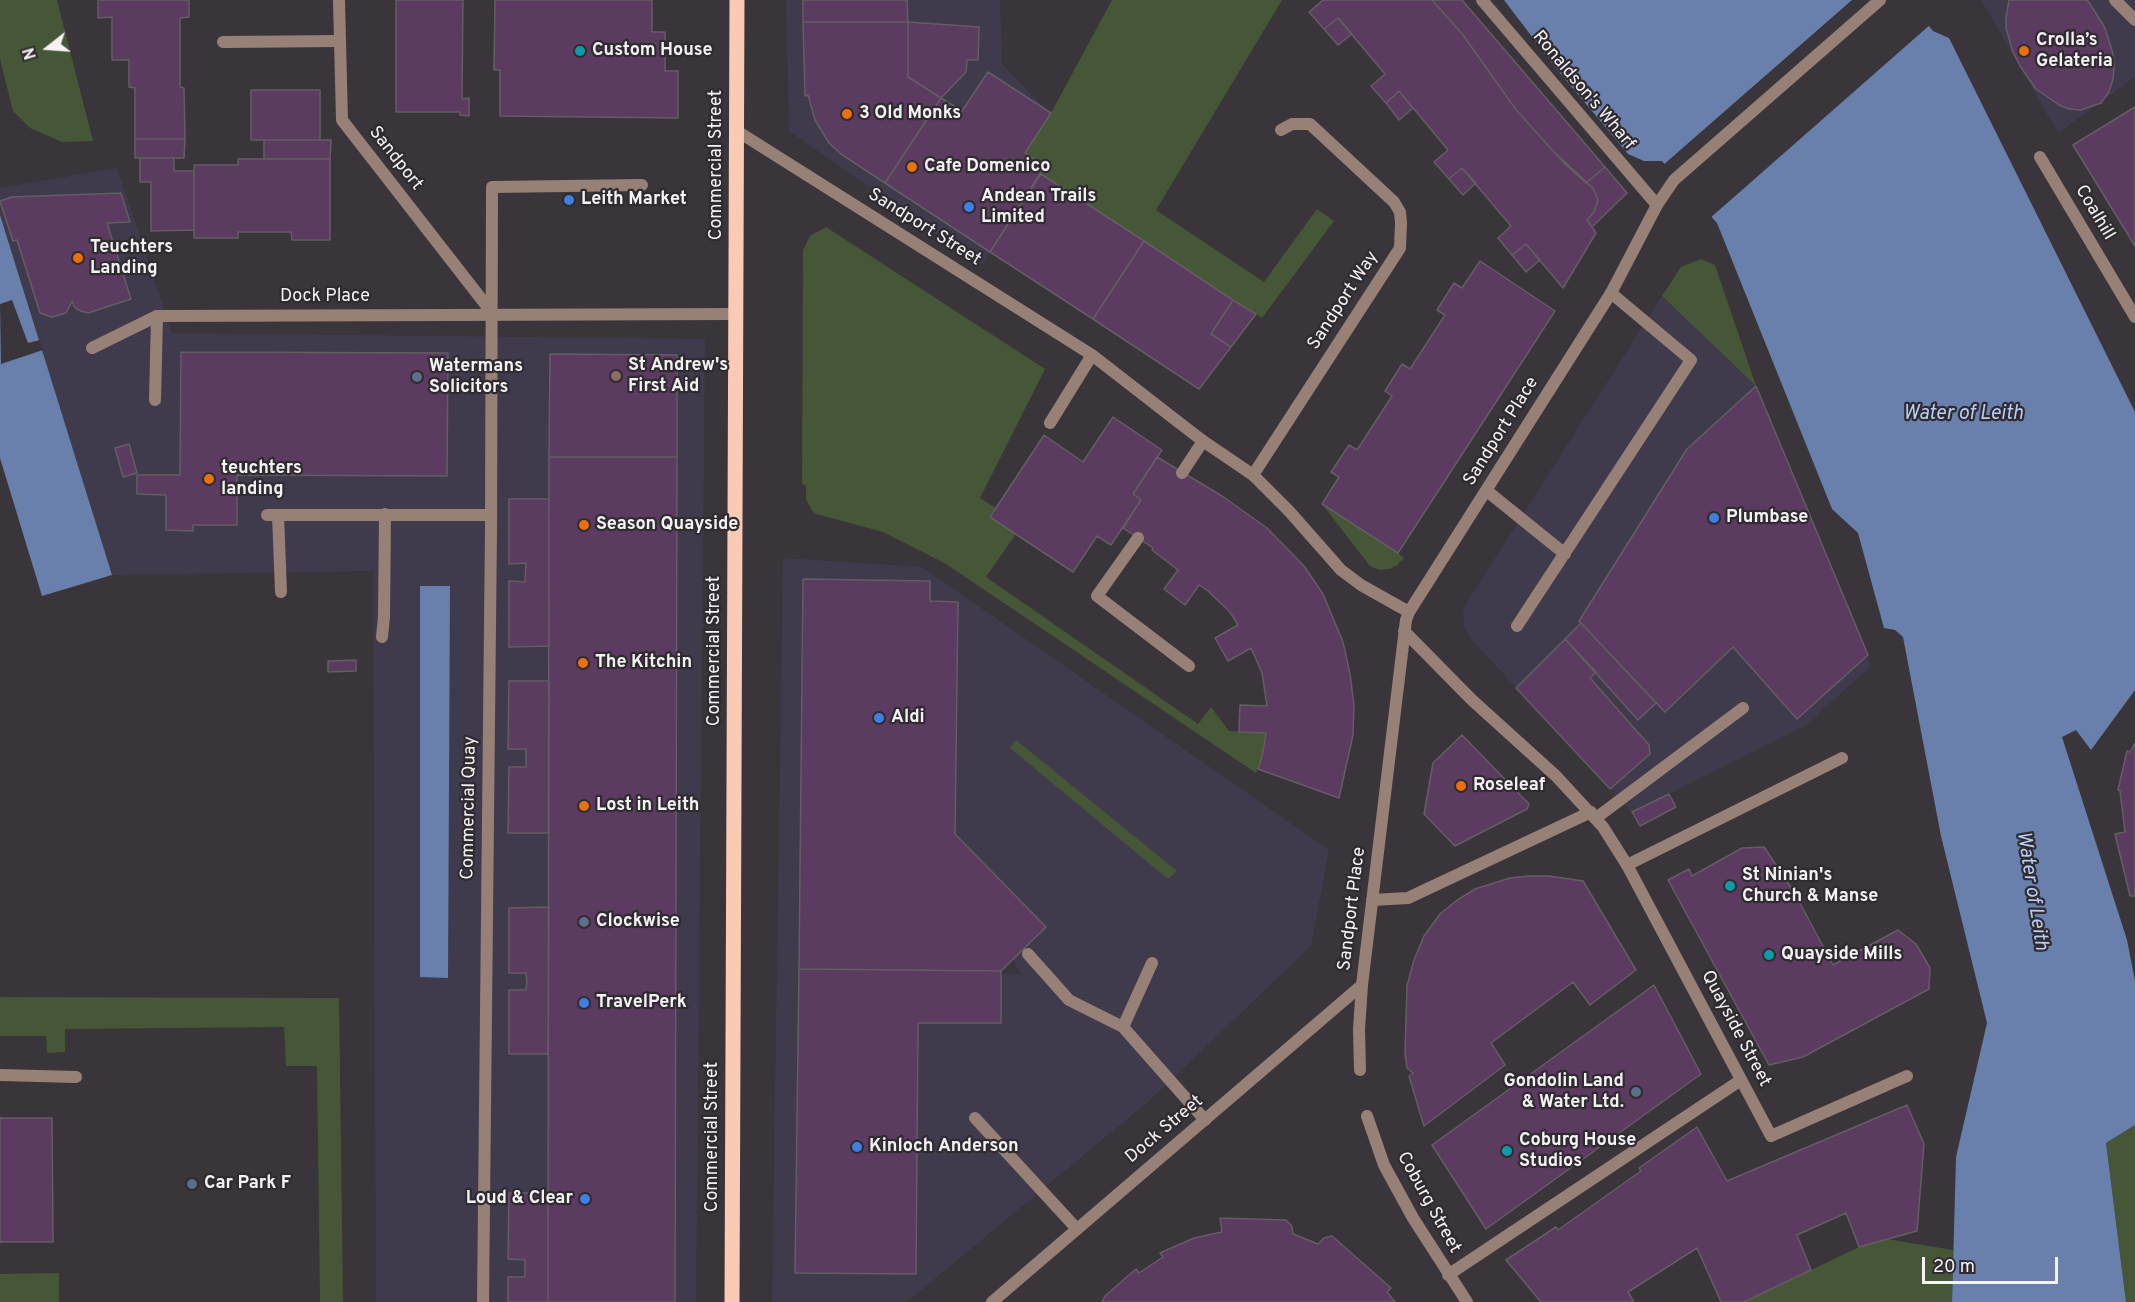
<!DOCTYPE html>
<meta charset="utf-8">
<style>
body{margin:0}
#map{position:relative;width:2135px;height:1302px;overflow:hidden;background:#39353a;font-family:Overpass,sans-serif}
canvas{display:block}
.north{position:absolute;left:18px;top:18px;width:60px;height:60px;-webkit-text-stroke:4px #2f2b30;paint-order:stroke;rotate:253deg;font-size:16px;font-weight:700;line-height:24px;text-align:center;color:#f5f2f5}
.north::after{content:'';display:block;margin:auto;width:21px;height:27px;background:#f5f2f5;clip-path:polygon(50% 0,100% 100%,50% 72%,0 100%)}
.scale{position:absolute;left:1922px;top:1257px;width:136px;height:27px;box-sizing:border-box;border:3px solid #f5f2f5;border-top:0;padding-left:8px;font-size:18px;line-height:21px;white-space:nowrap;color:#f5f2f5;-webkit-text-stroke:4px #2f2b30;paint-order:stroke}
</style>
<div id="map">
<canvas width="2135" height="1302"></canvas>
<div class="north">N</div>
<div class="scale">20 m</div>
</div>
<script>
const context = document.querySelector('canvas').getContext('2d');
context.lineJoin = 'round';
function fill(path, color) { context.fillStyle = color; context.fill(path, 'evenodd'); }
const poly = rows => new Path2D(rows.map(r => 'M' + r).join(''));
function trace(path, color, width, dash) { context.strokeStyle = color; context.lineWidth = width; context.lineCap = dash ? 'butt' : 'round'; context.setLineDash(dash || []); context.stroke(path); }
function label(font, color, halo, rows, align = 'center') {
  context.font = font + ' Overpass,sans-serif'; context.lineWidth = 4.5; context.setLineDash([]); context.textBaseline = 'middle'; context.strokeStyle = halo; context.fillStyle = color; for (const [text, x, y, turn = 0] of rows) {
    context.save(); context.translate(x, y); context.rotate((+turn || 0) * Math.PI / 180); context.textAlign = isNaN(turn) ? turn : align; if (halo) context.strokeText(text, 0, 0); context.fillText(text, 0, 0); context.restore();
  }
}
const commercial = poly([
 [786,0,1000,0,1002,64,1068,132,982,265,789,131],
 [1981,0,2135,0,2135,77,2058,133],
 [117,168,172,333,705,339,696,1302,376,1302,373,571,112,575,0,215,0,188],
 [1662,296,1756,386,1868,655,1870,667,1806,725,1632,812,1469,637,1464,626,1463,613,1467,602],
 [783,558,922,567,1329,850,1311,946,1150,1100,907,1302,772,1302],
 [1013,960,1021,974,841,970,1001,971]
]);
const green = poly([
 [0,0,57,0,93,141,62,142,30,128,13,111,0,59],
 [1112,0,1282,0,1156,210,1264,282,1317,209,1334,221,1262,318,1041,174,1045,166,1025,153,1051,113],
 [826,227,1045,369,980,498,996,508,990,517,1016,534,986,577,1198,724,1211,707,1229,731,1266,733,1262,757,1256,773,946,564,883,532,816,514,812,511,806,499,806,485,802,484,803,250,810,236],
 [1701,259,1715,265,1756,386,1662,296,1681,267],
 [1322,504,1398,553,1404,558,1397,565,1390,569,1379,570,1370,566],
 [1016,740,1177,871,1168,879,1010,748],
 [0,997,339,998,343,1302,320,1302,317,1066,286,1066,284,1027,65,1029,65,1052,47,1053,46,1036,0,1036],
 [2135,1125,2135,1302,2126,1302,2106,1143],
 [1887,1239,1953,1250,1952,1302,1744,1302,1859,1247],
 [59,1273,59,1302,0,1302,0,1274]
]);
const water = poly([
 [1504,0,1907,0,1933,31,1949,38,2135,412,2135,690,2091,750,2076,730,2062,737,2127,940,2135,981,2135,1125,2106,1143,2126,1302,1952,1302,1956,1157,1987,1023,1941,836,1903,637,1895,630,1884,628,1858,533,1832,509,1717,223,1662,161,1644,161,1628,154,1555,67],
 [0,215,112,575,42,596,0,458],
 [420,586,450,586,448,978,420,977]
]);
const pier = poly([
 [1852,0,1910,0,1931,24,1709,219,1662,166],
 [12,300,28,343,40,340,43,350,1,364,0,304]
]);
const building = poly([
 [98,0,189,0,189,17,180,18,180,87,184,88,185,139,135,139,135,88,129,87,129,60,112,60,112,17,98,18,98,0],
 [396,0,463,0,462,99,469,98,469,116,460,115,460,112,396,112,396,0],
 [495,0,652,0,652,32,665,32,665,71,678,71,678,118,500,116,500,70,494,70,495,0],
 [803,0,907,0,908,22,803,22,803,0],
 [1323,0,1432,0,1463,35,1517,111,1555,153,1593,188,1598,200,1594,212,1587,220,1596,233,1563,288,1526,244,1512,255,1498,238,1511,226,1462,168,1449,179,1434,162,1448,150,1399,91,1386,103,1371,86,1385,74,1338,18,1324,29,1309,12,1323,0],
 [1432,0,1462,0,1605,167,1586,183,1565,164,1517,111,1463,35,1432,0],
 [2009,0,2087,0,2090,4,2105,28,2113,54,2114,67,2113,79,2109,92,2101,103,2081,110,2069,109,2059,105,2036,89,2020,66,2013,52,2006,28,2006,18,2009,0],
 [1338,18,1352,34,1338,45,1324,29,1338,18],
 [803,22,908,22,908,77,941,98,885,183,841,154,829,143,815,120,808,95,805,96,803,22],
 [908,22,979,27,978,60,967,60,966,72,941,98,908,77,908,22],
 [988,72,1051,113,1025,153,1045,166,990,252,885,183,941,98,962,111,988,72],
 [251,90,320,90,320,140,251,140,251,90],
 [1399,91,1413,108,1399,120,1386,103,1399,91],
 [2135,107,2135,246,2073,145,2135,107],
 [135,139,185,139,184,158,135,158,135,139],
 [264,140,331,140,330,159,264,159,264,140],
 [140,158,174,158,174,171,194,171,194,230,151,231,151,182,140,182,140,158],
 [238,159,330,159,330,240,292,240,291,232,238,232,238,238,194,238,194,165,238,165,238,159],
 [1605,167,1627,193,1592,227,1587,220,1594,212,1598,200,1593,188,1586,183,1605,167],
 [1462,168,1476,183,1463,195,1449,179,1462,168],
 [1041,174,1144,241,1093,319,990,252,1041,174],
 [121,193,130,222,107,223,131,299,88,313,78,310,74,306,72,301,66,313,52,317,40,313,17,240,13,241,0,201,12,197,121,193],
 [1144,241,1233,300,1211,334,1231,347,1199,389,1093,319,1144,241],
 [1526,244,1540,260,1526,272,1512,255,1526,244],
 [1480,261,1555,311,1398,553,1322,504,1339,477,1331,472,1349,445,1357,450,1392,396,1385,391,1402,364,1410,369,1445,315,1437,310,1454,283,1462,288,1480,261],
 [1233,300,1256,314,1231,347,1211,334,1233,300],
 [181,352,448,353,447,476,237,475,237,525,193,525,193,531,166,530,166,495,137,494,137,475,180,475,181,352],
 [550,354,677,355,677,457,549,457,550,354],
 [1756,386,1868,655,1797,719,1733,647,1665,712,1579,621,1687,449,1756,386],
 [1113,417,1162,450,1133,494,1141,500,1111,545,1097,536,1073,572,990,517,1044,435,1083,462,1113,417],
 [129,444,137,473,123,477,115,448,129,444],
 [549,457,677,457,675,1302,548,1302,549,457],
 [1157,457,1222,496,1267,528,1304,566,1323,594,1343,642,1350,674,1354,705,1353,735,1339,798,1258,769,1262,757,1266,733,1239,732,1240,705,1267,706,1262,673,1251,648,1228,661,1215,638,1238,625,1230,612,1208,591,1199,585,1185,605,1164,589,1178,570,1152,550,1153,548,1123,528,1141,500,1133,494,1157,457],
 [509,499,549,499,549,646,509,647,509,581,525,582,526,563,509,564,509,499],
 [803,579,930,581,930,601,958,602,955,834,1046,927,1001,971,799,969,803,579],
 [1581,623,1656,703,1638,720,1565,639,1581,623],
 [1565,639,1596,672,1590,678,1649,745,1650,754,1610,789,1516,688,1565,639],
 [356,660,356,671,328,672,328,661,356,660],
 [509,681,549,681,549,833,508,833,509,767,526,767,526,749,508,749,509,681],
 [1462,735,1529,804,1527,809,1455,846,1424,814,1433,763,1462,735],
 [2135,743,2135,896,2130,896,2115,834,2125,832,2120,791,2118,790,2127,751,2130,752,2135,743],
 [1669,794,1676,807,1640,826,1632,812,1669,794],
 [1764,847,1794,892,1833,965,1898,930,1916,944,1930,968,1929,989,1803,1057,1769,1065,1668,880,1689,869,1692,876,1742,848,1764,847],
 [1528,876,1549,876,1583,881,1636,970,1590,1005,1573,982,1491,1043,1505,1065,1424,1126,1409,1076,1413,1073,1407,1068,1405,1054,1407,986,1414,960,1424,936,1440,914,1456,901,1475,889,1510,878,1528,876],
 [549,907,548,1054,509,1054,509,990,526,990,527,981,526,973,509,973,509,908,549,907],
 [799,969,1001,971,1001,1023,918,1023,916,1274,795,1273,799,969],
 [1654,985,1701,1074,1486,1229,1432,1145,1654,985],
 [1907,1105,1924,1144,1917,1231,1859,1247,1846,1213,1797,1235,1811,1270,1744,1302,1721,1302,1697,1248,1628,1292,1634,1302,1541,1302,1506,1260,1556,1227,1558,1230,1641,1171,1639,1168,1697,1127,1727,1181,1907,1105],
 [0,1118,52,1118,53,1242,0,1242,0,1118],
 [509,1193,548,1193,548,1302,508,1302,508,1277,525,1277,525,1260,508,1259,509,1193],
 [1220,1218,1286,1220,1292,1226,1293,1234,1318,1244,1324,1238,1332,1236,1391,1288,1387,1292,1395,1302,1102,1302,1105,1296,1136,1269,1139,1273,1163,1257,1160,1253,1194,1238,1222,1232,1220,1218]
]);
const service = poly([
 [2115,0,2135,20],
 [223,42,340,41],
 [1182,473,1203,441],
 [1253,475,1400,248,1401,223,1400,212,1394,202,1310,124,1292,124,1281,130],
 [1487,491,1565,554],
 [267,515,491,515],
 [278,515,281,592],
 [491,529,492,187,642,185],
 [1138,538,1097,596,1189,666],
 [1517,626,1691,360,1611,293],
 [382,637,384,617,385,514],
 [1596,818,1743,708],
 [1627,865,1842,758],
 [1028,954,1069,1000,1123,1027,1205,1120],
 [1123,1027,1152,963],
 [0,1075,76,1077],
 [975,1118,1077,1229],
 [1448,1275,1741,1080]
]);
const pedestrian = poly([
 [1482,0,1657,205],
 [1611,293,1657,205,1674,180,1880,0],
 [92,348,157,316],
 [1177,421,1203,441],
 [483,1302,491,529]
]);
const minor = poly([
 [339,0,342,120,493,314],
 [737,131,1092,355,1177,421],
 [2040,157,2135,317],
 [155,400,157,316,736,314],
 [1050,423,1092,355],
 [1203,441,1253,475,1289,511,1341,570,1361,585,1409,612],
 [1404,631,1472,700,1556,776,1603,827,1627,865,1771,1136,1907,1076],
 [1372,900,1408,898,1591,812],
 [1360,1070,1359,1029,1362,985,1406,620,1409,612,1611,293],
 [1367,1116,1384,1165,1413,1218,1467,1302],
 [992,1302,1362,985]
]);
const primary = poly([
 [732,1302,737,0]
]);
const markers = [
 [580,51,6,"#0f9aa8"],
 [2024,51,6,"#e8710a"],
 [847,114,6,"#e8710a"],
 [912,167,6,"#e8710a"],
 [569,200,6,"#3f7fe0"],
 [969,207,6,"#3f7fe0"],
 [78,258,6,"#e8710a"],
 [616,376,6,"#8d6e63"],
 [417,377,6,"#5c6f8a"],
 [209,479,6,"#e8710a"],
 [1714,518,6,"#3f7fe0"],
 [584,525,6,"#e8710a"],
 [583,663,6,"#e8710a"],
 [879,718,6,"#3f7fe0"],
 [1461,786,6,"#e8710a"],
 [584,806,6,"#e8710a"],
 [1730,886,6,"#0f9aa8"],
 [584,922,6,"#5c6f8a"],
 [1769,955,6,"#0f9aa8"],
 [584,1003,6,"#3f7fe0"],
 [1636,1092,6,"#5c6f8a"],
 [857,1147,6,"#3f7fe0"],
 [1507,1151,6,"#0f9aa8"],
 [192,1184,6,"#5c6f8a"],
 [585,1199,6,"#3f7fe0"]
];
const poiNames = [
 ["Crolla’s",2036,41],
 ["Gelateria",2036,62],
 ["Custom House",592,51],
 ["3 Old Monks",859,114],
 ["Cafe Domenico",924,167],
 ["Andean Trails",981,197],
 ["Limited",981,218],
 ["Leith Market",581,200],
 ["Teuchters",90,248],
 ["Landing",90,269],
 ["St Andrew's",628,366],
 ["First Aid",628,387],
 ["Watermans",429,367],
 ["Solicitors",429,388],
 ["teuchters",221,469],
 ["landing",221,490],
 ["Plumbase",1726,518],
 ["Season Quayside",596,525],
 ["The Kitchin",595,663],
 ["Aldi",891,718],
 ["Roseleaf",1473,786],
 ["Lost in Leith",596,806],
 ["St Ninian's",1742,876],
 ["Church & Manse",1742,897],
 ["Clockwise",596,922],
 ["Quayside Mills",1781,955],
 ["TravelPerk",596,1003],
 ["Gondolin Land",1624,1082,"right"],
 ["& Water Ltd.",1624,1103,"right"],
 ["Coburg House",1519,1141],
 ["Studios",1519,1162],
 ["Kinloch Anderson",869,1147],
 ["Car Park F",204,1184],
 ["Loud & Clear",573,1199,"right"]
];
const streetNames = [
 ["Ronaldson's Wharf",1583,91,50],
 ["Sandport",395,159,52],
 ["Commercial Street",717,165,-90],
 ["Coalhill",2094,213,59],
 ["Sandport Street",924,228,32],
 ["Dock Place",325,297],
 ["Sandport Way",1344,301,-57],
 ["Sandport Place",1502,432,-58],
 ["Commercial Street",715,651,-90],
 ["Commercial Quay",470,808,-89],
 ["Sandport Place",1353,909,-83],
 ["Quayside Street",1735,1029,62],
 ["Dock Street",1165,1130,-40],
 ["Commercial Street",713,1137,-90],
 ["Coburg Street",1428,1203,61]
];
const waterNames = [
 ["Water of Leith",1963,415],
 ["Water of Leith",2031,891,81]
];
fill(commercial, '#3f3b4d');
fill(green, '#455736');
fill(water, '#6880ab');
fill(pier, '#39353a');
fill(building, '#5b3b5f');
trace(building, '#635e63', 1.5);
trace(service, '#978176', 12);
trace(pedestrian, '#978176', 12);
trace(minor, '#978176', 12);
trace(primary, '#f9cab4', 15);
for (const [x, y, r, color] of markers) { const dot = new Path2D(); dot.arc(x, y, r, 0, 2 * Math.PI); context.fillStyle = color; context.fill(dot); trace(dot, '#2f2b30', 2); }
label('bold 18px', '#f5f2f5', '#2f2b30', poiNames, 'left');
label('18px', '#f5f2f5', '#2f2b30', streetNames);
label('italic 20px', '#b7cef6', '#2f2b30', waterNames);
</script>
